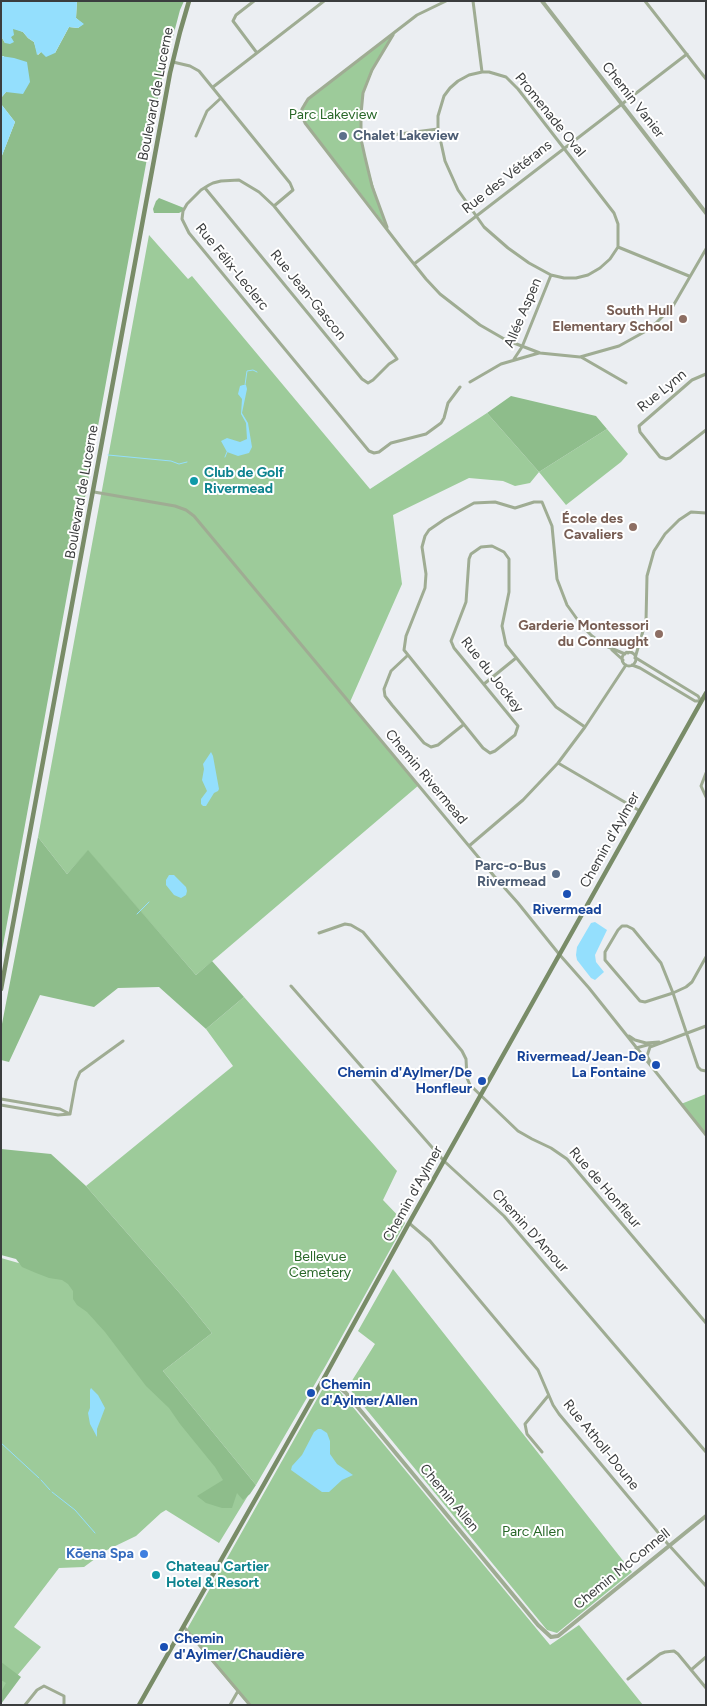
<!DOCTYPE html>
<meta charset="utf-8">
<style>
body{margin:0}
#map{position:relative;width:707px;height:1706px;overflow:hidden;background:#ebeef2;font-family:Figtree,sans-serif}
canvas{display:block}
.frame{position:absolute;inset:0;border:2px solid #3b3d3e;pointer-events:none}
</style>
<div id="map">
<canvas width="707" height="1706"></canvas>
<div class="frame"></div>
</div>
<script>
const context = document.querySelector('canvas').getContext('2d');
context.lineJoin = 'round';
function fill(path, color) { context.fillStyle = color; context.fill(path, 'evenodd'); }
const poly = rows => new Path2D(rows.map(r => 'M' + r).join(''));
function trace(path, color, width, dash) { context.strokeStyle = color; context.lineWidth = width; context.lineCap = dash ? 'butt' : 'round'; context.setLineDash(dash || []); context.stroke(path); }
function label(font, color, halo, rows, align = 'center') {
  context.font = font + ' Figtree,sans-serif'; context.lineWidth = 4; context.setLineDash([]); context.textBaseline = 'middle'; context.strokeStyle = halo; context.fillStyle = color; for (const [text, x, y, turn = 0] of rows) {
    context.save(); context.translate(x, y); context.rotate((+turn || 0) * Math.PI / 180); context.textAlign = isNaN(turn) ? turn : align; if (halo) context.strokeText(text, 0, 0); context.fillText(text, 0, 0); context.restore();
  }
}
const green = poly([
 [397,31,380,55,363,93,360,126,365,157,382,215,389,230,302,118,302,109,304,103],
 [149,235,188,279,192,276,370,489,487,413,539,472,607,429,628,454,621,462,566,505,539,472,530,483,515,486,503,481,469,478,393,515,402,584,350,702,419,785,196,975,88,851,67,874,38,837],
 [244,997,397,1171,383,1200,405,1223,326,1365,256,1485,163,1371,212,1333,183,1297,86,1186,233,1066,206,1029],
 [706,1094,706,1135,681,1104],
 [1,1258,64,1276,249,1494,219,1543,166,1510,161,1513,136,1536,107,1550,84,1567,59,1568,14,1627,41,1647,1,1695],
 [393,1269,632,1572,557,1633,547,1630,348,1387,375,1344,358,1331],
 [326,1383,333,1383,550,1645,579,1625,643,1705,248,1705,186,1631]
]);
const forest = poly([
 [77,1,184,1,180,10,161,82,1,956,1,158,15,122,1,104,1,98,6,92,4,56,1,56,1,36,5,43,11,37,13,29,16,29,23,32,28,38,34,42,38,55,41,52,55,53,69,27,78,28,83,24,76,18],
 [159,198,184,208,183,211,179,213,154,213,153,209,156,201],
 [511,396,596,416,607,429,539,472,487,413],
 [38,837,67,874,88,850,196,975,212,961,244,997,206,1029,159,987,118,988,94,1007,40,995,9,1062,1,1060,1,1029],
 [1,1149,51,1154,86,1186,183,1297,212,1333,163,1371,256,1485,250,1494,243,1500,237,1493,232,1508,222,1508,206,1503,197,1496,223,1480,215,1467,180,1424,169,1408,146,1386,105,1332,87,1312,77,1305,73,1299,73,1291,68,1284,62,1280,49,1278,36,1273,22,1267,16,1259,1,1255],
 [1,1662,21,1677,1,1704,1,1692,6,1683,1,1680]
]);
const water = poly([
 [1,1,77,1,76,18,84,24,78,28,69,27,55,53,46,57,41,52,37,55,34,42,28,38,23,32,13,29,14,35,11,37,14,42,10,44,5,43,1,36],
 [1,56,14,58,27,62,30,82,23,94,6,92,1,98],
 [1,104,15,122,1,158],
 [243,385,246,385,247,389,242,413,248,423,252,447,249,453,238,456,227,452,221,441,227,438,240,442,247,439,246,423,241,414,242,399,238,394,240,386],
 [211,752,213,756,219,789,218,791,214,793,206,806,203,806,201,804,201,799,207,791,202,780,204,769,203,764],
 [169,875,174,875,186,887,187,891,186,895,181,898,174,895,166,885,166,880],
 [595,922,607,930,595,955,596,962,604,972,595,980,591,978,577,960,576,955,577,947,591,923],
 [91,1388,98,1395,105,1408,97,1429,97,1437,90,1424,88,1413,90,1408,90,1390],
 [318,1429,321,1429,327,1433,330,1441,330,1454,337,1464,353,1475,342,1480,329,1492,322,1492,291,1470,292,1466,302,1455,314,1432]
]);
const stream = poly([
 [245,385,247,371,253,370,257,372],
 [108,455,171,461,179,464,187,462],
 [225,457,227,452],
 [137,914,149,902],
 [1,1443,39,1478],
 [41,1480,50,1490],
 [52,1492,75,1510,95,1533]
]);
const minor = poly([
 [254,1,236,15,233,21,257,53],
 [446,1,417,15,308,99,302,109,301,114,305,123,402,249,426,279,440,294,480,325,506,340,540,353,580,357,619,346,646,331,656,323,673,306,706,249],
 [473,1,482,72],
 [645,1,706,79],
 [173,62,190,66,199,71,290,183,293,190,274,206],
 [482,72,489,72,506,77,518,89,614,213,618,224,618,247,610,259,600,268,588,275,576,278,564,278,551,275,529,263,508,248,484,227,458,190,445,161,438,129,438,116,444,96,450,88,458,81,469,75,482,72],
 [213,87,324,1],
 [196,136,207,111,221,98],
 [361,139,438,129],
 [205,188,362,379,368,383,373,380,389,364,397,359,395,356,274,206,259,192,239,180,221,181,213,183,209,185,201,190,187,204,183,211,182,219,189,233,369,451,374,453,379,452,391,443,426,434,441,423,444,418,448,403,460,387],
 [387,227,372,186,365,157,361,139,361,114,363,93,372,70,393,35],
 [618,247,689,276],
 [414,264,687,54],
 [581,357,626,383],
 [514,359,522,347,551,275],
 [706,374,692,380,639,426,640,432,660,457,666,459,670,458,706,430],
 [470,382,501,364,539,353],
 [94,492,175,506,186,510,194,516,494,876,518,903,559,954,589,988,706,1135],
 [612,650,623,660],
 '622 659a7 7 0 1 1 14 0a7 7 0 1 1-14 0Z',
 [628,653,634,647,641,637],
 [407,656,391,671,384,689,385,696,392,705,424,743,431,747,438,745,463,725],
 [635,658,646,621,647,576,654,551,665,534,679,520,691,512,706,513],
 [636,658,698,696,701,701],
 [632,665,640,668,695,701,701,701],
 [484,684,516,658],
 [585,727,556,707,506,645,502,626,509,592,509,559,504,552,492,546,481,547,471,554,469,559,466,602,451,641,454,648,518,726,515,735,495,751,490,753,483,748,404,650,406,636,425,588,426,574,422,547,425,536,429,530,445,519,474,503,495,502,515,508,534,502,542,502,552,526,557,579,567,605,582,626,592,636,606,646,625,654],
 [558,763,640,811],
 [706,773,701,786,706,797],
 [469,846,523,800,558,763,585,727,626,665],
 [622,926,627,926,633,929,661,963,673,993,645,1002,640,1001,605,960,605,952,618,930,622,926],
 [319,933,345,924,351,925,363,932,462,1051,466,1059,467,1078,470,1085,518,1131,532,1139,551,1148,567,1159,706,1323],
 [706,957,692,982,686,987,673,993,698,1067,701,1070,706,1071],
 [291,986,444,1161,504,1216,706,1452],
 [629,1036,635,1040,646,1043,659,1042],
 [636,1048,651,1044],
 [652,1065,647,1056,650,1047,706,1026],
 [1,1099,60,1109,70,1114,58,1115,1,1105],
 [70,1114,76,1081,80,1072,123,1041],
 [409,1223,430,1241,538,1370,553,1405,559,1414,667,1543,706,1586],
 [542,1452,527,1434,525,1424,548,1396],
 [184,1627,250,1705],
 [691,1670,706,1657],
 [628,1679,660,1654,665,1652,674,1651,678,1654,706,1688],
 [25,1705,37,1690,44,1686,64,1696,64,1705],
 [230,1705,238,1691]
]);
const tertiary = poly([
 [542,1,706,213],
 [324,1378,339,1387,346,1393,538,1625,551,1637,558,1636,706,1516]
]);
const secondary = poly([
 [1,989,170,73,180,32,189,1],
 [139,1705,324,1378,409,1223,706,693]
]);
const markers = [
 [343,136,5,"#5c6f8a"],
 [683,319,5,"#8d6e63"],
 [194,481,5,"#0f9aa8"],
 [633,527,5,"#8d6e63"],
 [659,634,5,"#8d6e63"],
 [556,874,5,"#5c6f8a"],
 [567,894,5,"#1a4fb4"],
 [656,1065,5,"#1a4fb4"],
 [482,1081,5,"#1a4fb4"],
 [311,1393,5,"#1a4fb4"],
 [144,1554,5,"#3f7fe0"],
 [156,1575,5,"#0f9aa8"],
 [164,1647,5,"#1a4fb4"]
];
const streetNames = [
 ["Boulevard de Lucerne",156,94,-79],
 ["Chemin Vanier",633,100,52],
 ["Promenade Oval",550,115,51],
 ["Rue des Vétérans",507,177,-38],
 ["Rue Félix-Leclerc",232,267,51],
 ["Rue Jean-Gascon",308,295,51],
 ["Allée Aspen",523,313,-67],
 ["Rue Lynn",662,391,-39],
 ["Boulevard de Lucerne",82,492,-80],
 ["Rue du Jockey",492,675,52],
 ["Chemin Rivermead",426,777,50],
 ["Chemin d'Aylmer",610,840,-61],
 ["Rue de Honfleur",605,1188,49],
 ["Chemin d'Aylmer",413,1194,-61],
 ["Chemin D'Amour",530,1231,48],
 ["Rue Atholl-Doune",601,1445,51],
 ["Chemin Allen",449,1498,50],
 ["Chemin McConnell",622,1569,-39]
];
const parkNames = [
 ["Parc Lakeview",333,115],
 ["Bellevue",320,1257],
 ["Cemetery",320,1273],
 ["Parc Allen",533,1532]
];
const serviceNames = [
 ["Chalet Lakeview",353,136],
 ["Parc-o-Bus",546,866,"right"],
 ["Rivermead",546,882,"right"]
];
const educationNames = [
 ["South Hull",673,311],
 ["Elementary School",673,327],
 ["École des",623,519],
 ["Cavaliers",623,535],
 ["Garderie Montessori",649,626],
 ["du Connaught",649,642]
];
const cultureNames = [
 ["Club de Golf",204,473],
 ["Rivermead",204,489],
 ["Chateau Cartier",166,1567],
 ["Hotel & Resort",166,1583]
];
const transitNames = [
 ["Rivermead",567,910,"center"],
 ["Rivermead/Jean-De",646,1057],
 ["La Fontaine",646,1073],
 ["Chemin d'Aylmer/De",472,1073],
 ["Honfleur",472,1089],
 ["Chemin",321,1385,"left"],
 ["d'Aylmer/Allen",321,1401,"left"],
 ["Chemin",174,1639,"left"],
 ["d'Aylmer/Chaudière",174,1655,"left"]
];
const shopNames = [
 ["Kōena Spa",134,1554]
];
fill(green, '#9dcb9a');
fill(forest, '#8ebd8b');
fill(water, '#94dffd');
trace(stream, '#94dffd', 1);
trace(minor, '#9fac93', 3);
trace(tertiary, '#9fac93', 4);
trace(secondary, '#798c68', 4.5);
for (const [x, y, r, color] of markers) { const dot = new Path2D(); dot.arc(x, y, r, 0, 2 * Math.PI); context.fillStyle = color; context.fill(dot); trace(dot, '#fff', 2); }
label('14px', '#3b3d3e', '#fff', streetNames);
label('14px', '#286728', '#fff', parkNames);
label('bold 14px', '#4e5e75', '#fff', serviceNames, 'left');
label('bold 14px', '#785e54', '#fff', educationNames, 'right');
label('bold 14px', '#0d838f', '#fff', cultureNames, 'left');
label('bold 14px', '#164399', '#fff', transitNames, 'right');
label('bold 14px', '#366cbe', '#fff', shopNames, 'right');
</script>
